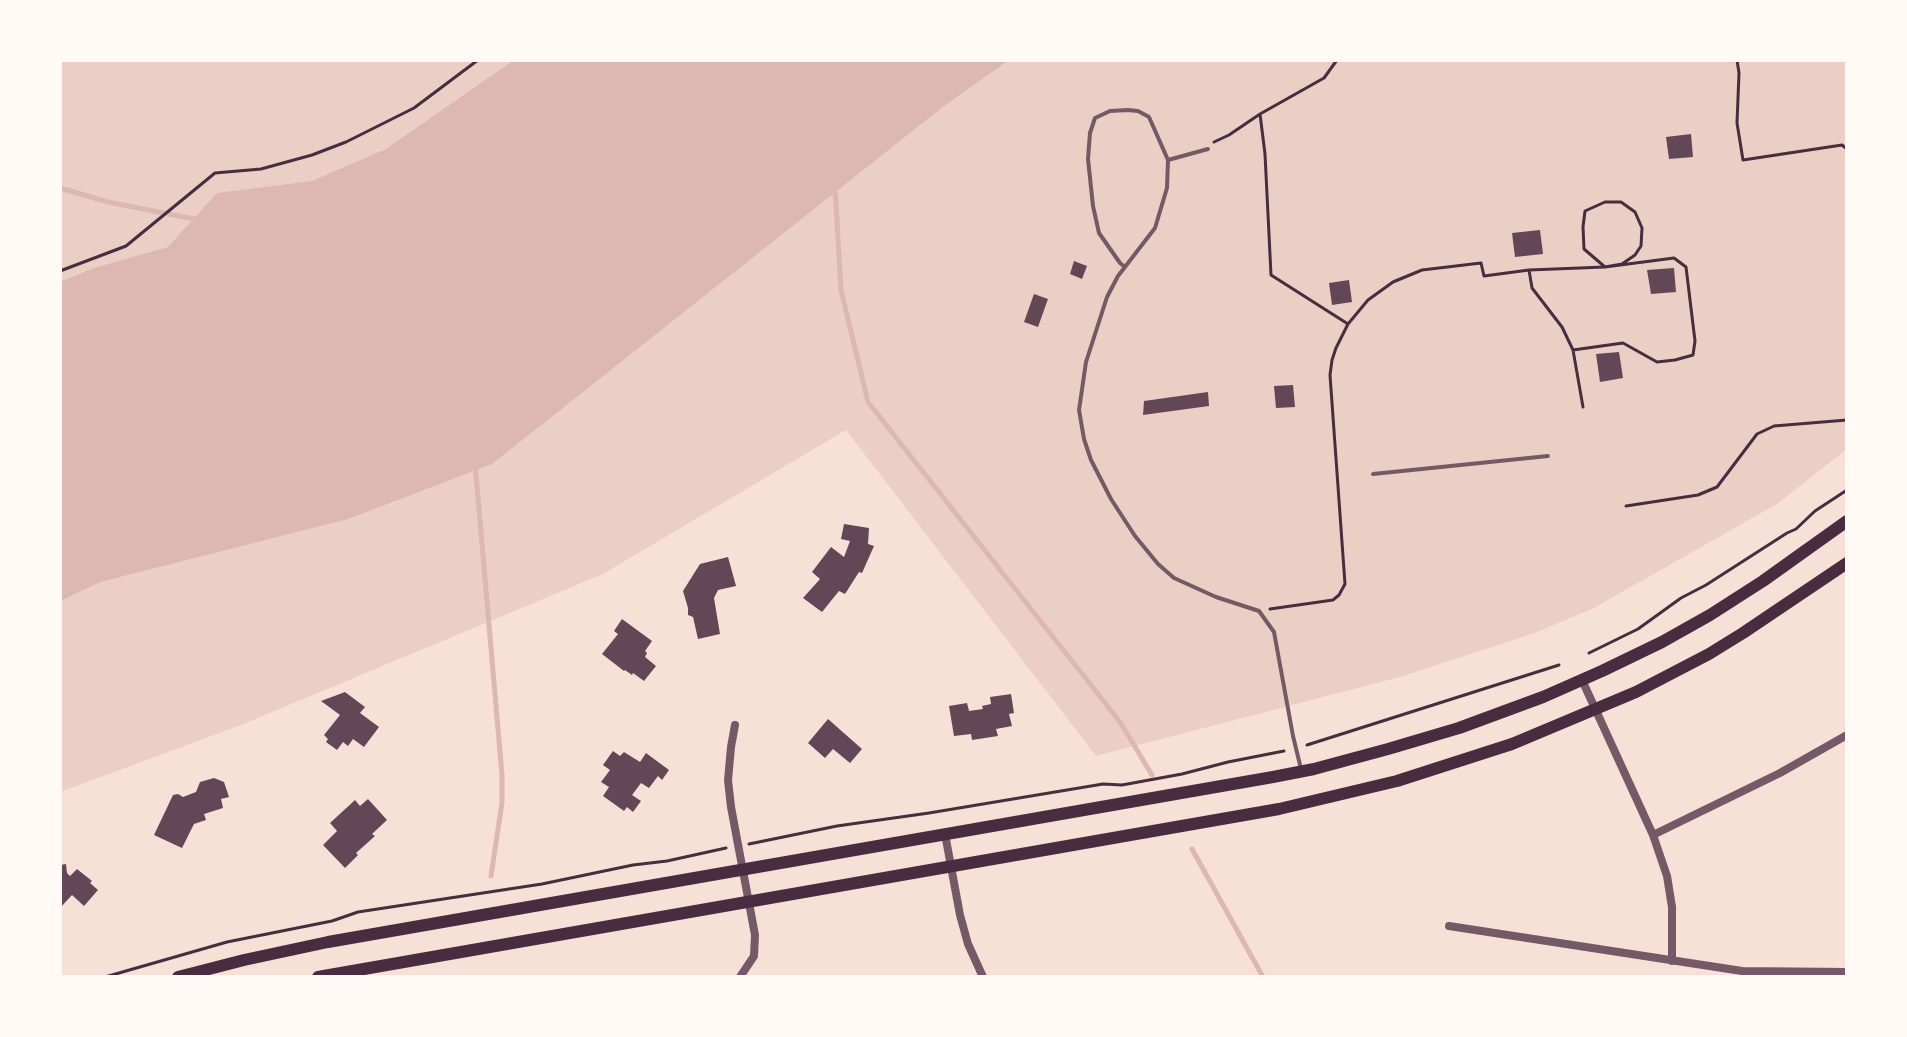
<!DOCTYPE html>
<style>
body{margin:0}
#map{position:relative;width:1907px;height:1037px;overflow:hidden;background:#f7e1d7;font-family:"Alegreya Sans",sans-serif}
canvas{display:block}
.frame{position:absolute;inset:0;border:62px solid #fffaf5;pointer-events:none}
</style>
<div id="map">
<canvas width="1907" height="1037"></canvas>
<div class="frame"></div>
</div>
<script>
const context = document.querySelector('canvas').getContext('2d');
context.lineJoin = 'round';
function fill(path, color) { context.fillStyle = color; context.fill(path, 'evenodd'); }
const poly = rows => new Path2D(rows.map(r => 'M' + r).join(''));
function trace(path, color, width, dash) { context.strokeStyle = color; context.lineWidth = width; context.lineCap = dash ? 'butt' : 'round'; context.setLineDash(dash || []); context.stroke(path); }
const green = poly([
 [60,60,1847,60,1847,449,1777,504,1592,609,1532,634,1400,677,1096,756,846,430,603,574,241,725,60,792]
]);
const water = poly([
 [514,60,1009,60,944,106,492,464,348,519,100,582,60,601,60,282,94,268,168,247,217,193,312,181,386,149]
]);
const stream = poly([
 [835,187,841,290,868,402,1120,722,1152,775],
 [60,188,108,202,199,220],
 [475,463,502,775,502,803,491,876],
 [1192,849,1263,977]
]);
const building = poly([
 [1691,134,1693,157,1669,159,1666,137],
 [1540,230,1543,254,1515,257,1512,233],
 [1074,261,1087,266,1082,279,1070,274],
 [1674,268,1676,292,1651,294,1647,270],
 [1349,280,1352,302,1332,305,1329,283],
 [1034,294,1048,299,1038,327,1024,322],
 [1619,352,1623,378,1600,382,1596,354],
 [1293,385,1295,407,1276,408,1274,386],
 [1208,392,1209,406,1143,415,1144,401],
 [844,524,869,528,868,544,874,546,862,573,859,572,845,594,839,591,822,612,803,598,820,579,812,572,831,547,844,557,850,541,841,539],
 [728,557,736,586,718,590,714,598,720,634,698,639,693,617,688,615,688,608,683,591,700,564],
 [622,619,652,641,645,651,647,653,645,657,656,666,644,681,633,673,632,675,625,670,624,671,602,654,618,634,614,631],
 [345,692,365,707,360,713,379,727,364,747,353,739,348,746,343,742,337,750,326,742,328,739,324,735,340,715,321,701],
 [1011,694,1014,713,1009,714,1012,726,996,729,998,736,972,740,971,734,954,736,949,706,967,703,969,711,983,709,982,706,991,704,990,697],
 [828,719,862,749,850,763,833,749,825,758,808,743],
 [613,751,620,756,624,752,640,762,646,753,669,770,662,780,658,776,649,788,641,783,632,795,641,801,633,812,627,807,624,811,603,796,609,787,601,782,610,770,603,765],
 [214,778,224,782,229,797,221,799,223,808,204,814,206,820,194,824,182,848,154,835,173,795,178,794,183,797,196,792,200,782],
 [368,799,387,820,372,834,375,836,356,853,358,855,345,868,323,845,337,831,330,823,355,800,360,806],
 [66,864,67,873,70,876,77,869,92,881,90,883,98,890,84,906,72,895,60,908,60,865]
]);
const path = poly([
 [1737,60,1739,73,1737,123,1743,160,1842,145,1847,149],
 [1260,114,1324,78,1337,60],
 [1214,142,1229,135,1260,114,1265,154,1271,275,1348,324,1368,300,1393,282,1422,270,1481,263,1484,276,1529,270,1532,288,1562,327,1573,350,1583,407],
 [1529,270,1605,267,1584,249,1583,227,1585,211,1605,202,1621,202,1635,212,1642,228,1641,246,1635,255,1622,264,1605,267,1674,258,1686,267,1695,341,1693,355,1675,360,1657,362,1623,343,1573,350],
 [60,271,126,246,215,173,261,169,312,155,346,142,414,108,478,60],
 [1626,506,1698,495,1717,487,1757,434,1774,426,1847,420],
 [1270,609,1333,600,1339,595,1345,584,1330,375,1332,360,1336,348,1348,324],
 [1589,653,1638,629,1681,598,1706,585,1787,533,1796,529,1815,511,1847,490],
 [1307,745,1559,665],
 [749,844,837,826,929,813,1103,784,1122,785,1182,774,1228,762,1284,751],
 [105,977,227,942,332,921,358,912,542,884,633,865,667,861,726,848]
]);
const service = poly([
 [1208,149,1168,160,1167,188,1155,228,1118,276,1107,297,1086,362,1079,410,1084,439,1091,460,1111,499,1135,536,1158,564,1174,578,1216,597,1259,611,1274,632,1293,736,1301,769],
 [1125,267,1120,263,1099,233,1093,206,1088,159,1090,133,1095,118,1110,111,1128,110,1138,111,1149,117,1168,160],
 [1373,474,1548,456]
]);
const minor = poly([
 [1582,680,1653,835,1667,876,1672,907,1672,961],
 [735,725,731,747,728,780,731,807,755,935,754,956,740,977],
 [945,834,960,915,968,944,983,977],
 [1653,835,1780,773,1847,735],
 [1449,926,1742,971,1847,972]
]);
const secondary = poly([
 [178,977,244,960,328,942,1273,777,1314,769,1388,749,1459,728,1543,697,1602,671,1662,642,1710,615,1763,581,1847,521],
 [318,977,1279,809,1397,781,1512,744,1636,692,1709,654,1743,633,1847,563]
]);
fill(green, '#ebcfc5');
fill(water, '#dcb8b0');
trace(stream, '#dcb8b0', 5);
fill(building, '#644757');
trace(path, '#4a2c40', 3);
trace(service, '#755966', 4);
trace(minor, '#755966', 8);
trace(secondary, '#4a2c40', 12);
</script>
